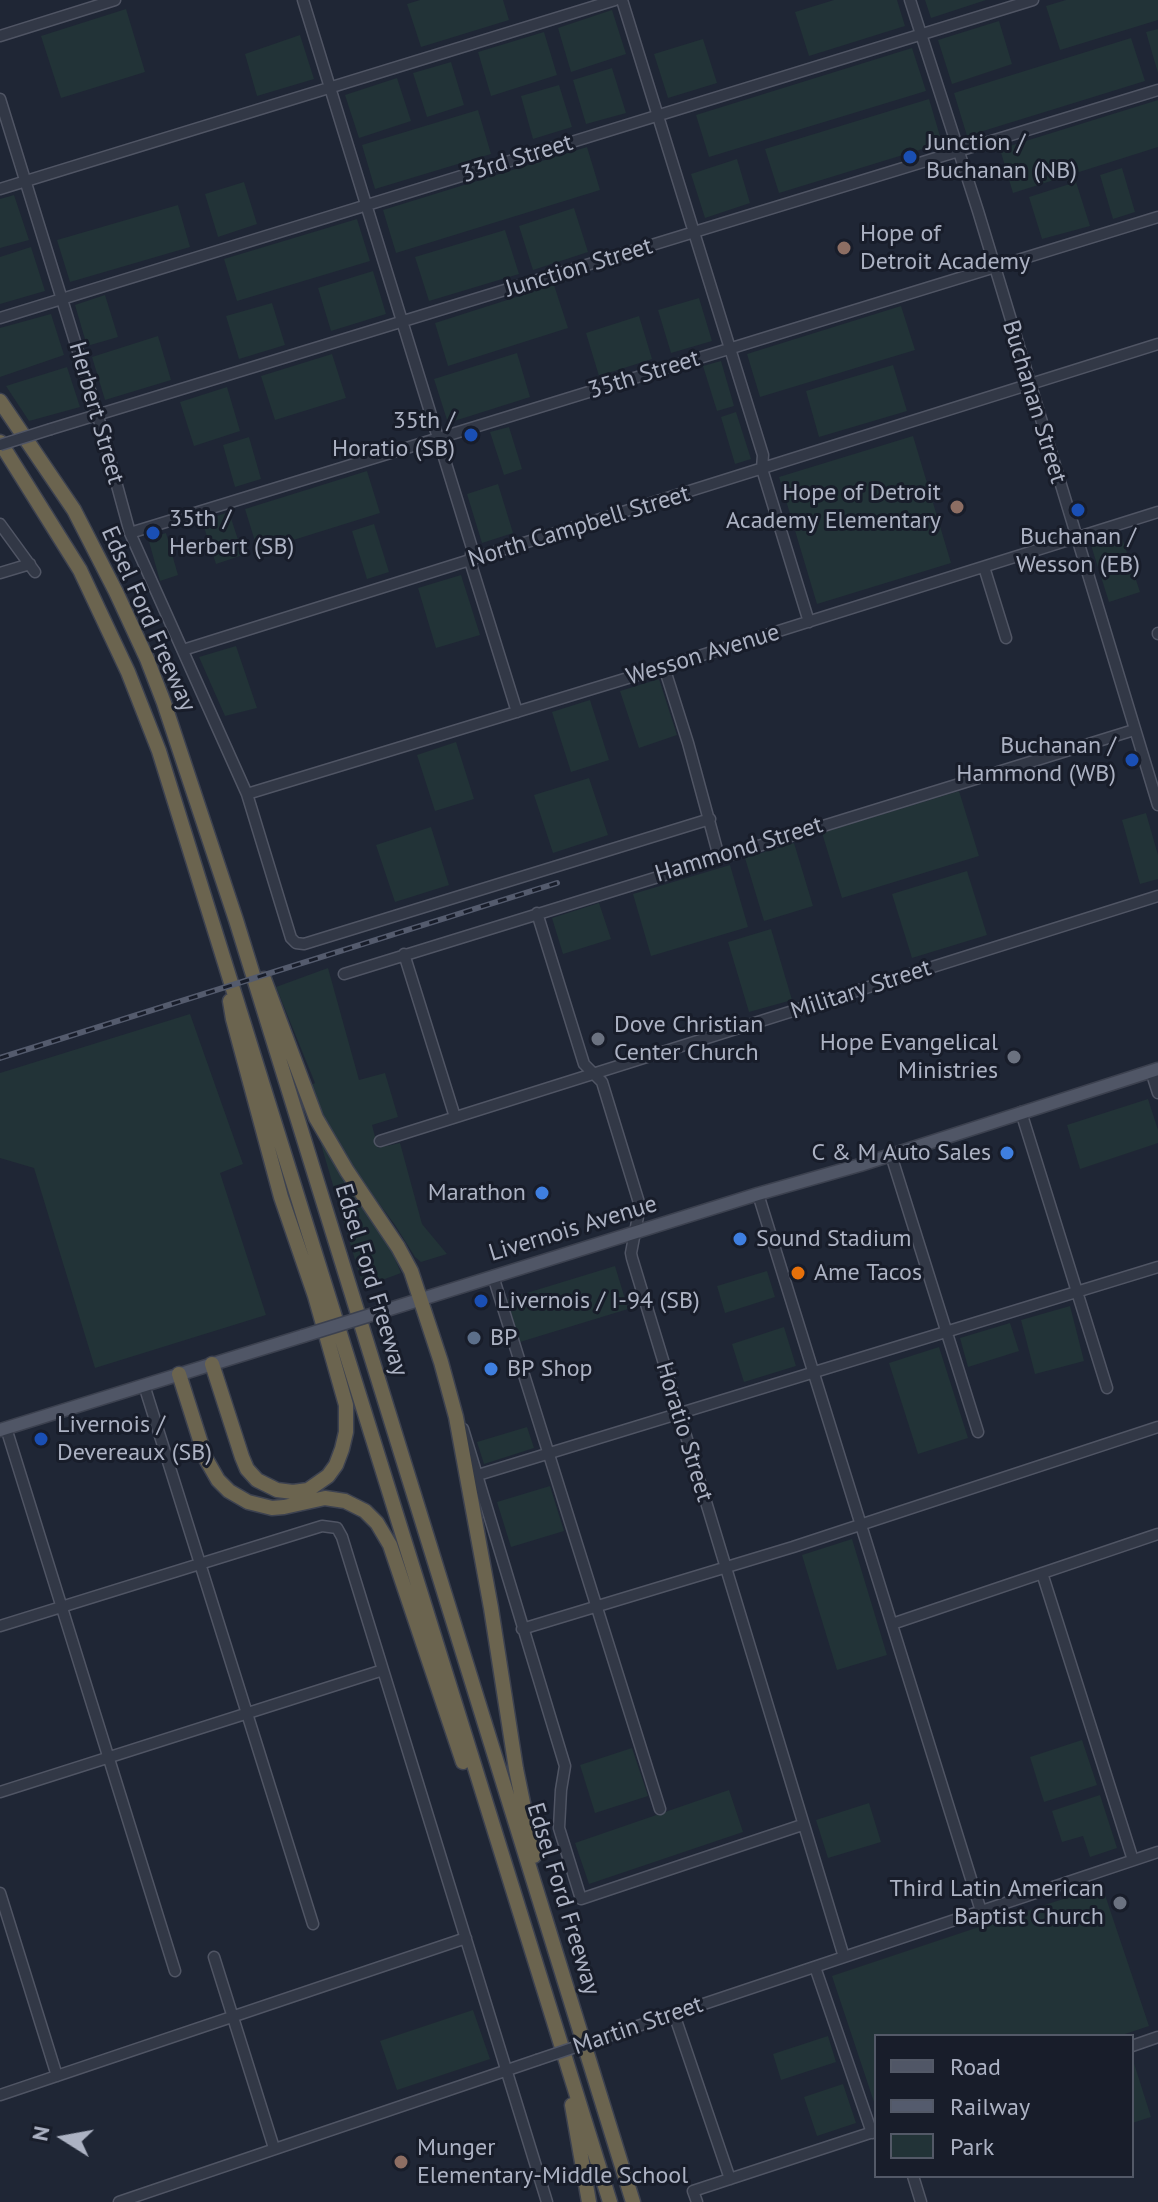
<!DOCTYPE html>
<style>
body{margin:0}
#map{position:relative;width:1158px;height:2202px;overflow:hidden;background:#1f2635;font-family:"PT Sans",sans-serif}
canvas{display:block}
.legend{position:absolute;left:874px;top:2034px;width:260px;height:144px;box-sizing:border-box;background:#181d2a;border:2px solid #535967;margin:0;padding:10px 14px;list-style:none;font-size:24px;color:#acb2c3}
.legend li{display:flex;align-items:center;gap:16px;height:40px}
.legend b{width:40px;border:2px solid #535967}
.north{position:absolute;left:24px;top:2098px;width:80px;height:80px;-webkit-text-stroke:6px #181d2a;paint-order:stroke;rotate:281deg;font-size:22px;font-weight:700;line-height:32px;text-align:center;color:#acb2c3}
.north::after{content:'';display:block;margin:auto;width:28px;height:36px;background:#acb2c3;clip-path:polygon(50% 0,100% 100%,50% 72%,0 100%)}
</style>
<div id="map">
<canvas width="1158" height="2202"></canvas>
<ul class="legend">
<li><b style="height:10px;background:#505666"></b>Road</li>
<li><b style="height:10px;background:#545b6d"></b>Railway</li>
<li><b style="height:22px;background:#223337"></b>Park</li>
</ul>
<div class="north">N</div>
</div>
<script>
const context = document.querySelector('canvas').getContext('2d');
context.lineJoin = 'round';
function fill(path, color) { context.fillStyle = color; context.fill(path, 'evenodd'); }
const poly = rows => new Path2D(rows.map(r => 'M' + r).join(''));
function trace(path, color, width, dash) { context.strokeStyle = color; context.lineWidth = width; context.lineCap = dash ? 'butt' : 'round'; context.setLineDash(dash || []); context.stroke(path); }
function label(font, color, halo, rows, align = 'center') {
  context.font = font + ' "PT Sans",sans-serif'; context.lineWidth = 6; context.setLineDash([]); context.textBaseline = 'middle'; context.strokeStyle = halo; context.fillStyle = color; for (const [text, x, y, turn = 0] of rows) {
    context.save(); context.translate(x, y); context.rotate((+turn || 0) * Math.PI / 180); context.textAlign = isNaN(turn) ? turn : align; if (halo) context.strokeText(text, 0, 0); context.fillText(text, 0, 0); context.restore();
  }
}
const green = poly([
 [420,0,503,0,509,20,421,47,407,4],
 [834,0,897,0,905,26,809,56,795,12],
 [925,0,986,0,931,18],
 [1066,0,1158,0,1158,20,1060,50,1046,6],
 [126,9,145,72,61,98,41,36],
 [612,10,626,54,571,72,558,28],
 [999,21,1012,64,952,84,938,40],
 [1158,29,1158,73,1146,32],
 [544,32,557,75,491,96,478,52],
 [300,35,314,79,257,96,245,54],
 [1131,38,1145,81,967,136,954,93],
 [703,39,717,83,668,98,654,54],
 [912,48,926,91,709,157,696,115],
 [451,62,464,105,427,117,413,73],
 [612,68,626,113,586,124,573,80],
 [397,78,411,121,359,138,345,95],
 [559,85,572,127,533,139,521,96],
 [929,99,942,143,779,193,765,149],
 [1158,100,1158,147,1013,193,1000,149],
 [478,110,491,154,375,189,362,145],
 [587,147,600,190,396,253,383,210],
 [737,159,750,203,705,218,691,174],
 [1122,168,1135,212,1113,219,1100,175],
 [244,182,257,224,218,237,205,194],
 [1076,182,1090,226,1042,239,1029,197],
 [14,195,29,240,0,248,0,199],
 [178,205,190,247,70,282,57,240],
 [574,208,588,252,533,270,519,226],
 [357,219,370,261,237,301,224,259],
 [505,230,519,274,429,301,415,257],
 [31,247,45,291,0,304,0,257],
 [373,271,386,314,331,331,318,288],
 [554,285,568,328,448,366,435,323],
 [105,295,118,337,87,346,75,305],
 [699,298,712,341,671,353,658,310],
 [272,303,285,345,239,359,226,316],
 [901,306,915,350,760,397,747,354],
 [51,314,64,355,0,377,0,328],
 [639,316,652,359,599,376,586,333],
 [158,336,171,380,105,400,92,357],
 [517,353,530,397,448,423,434,379],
 [332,354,346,398,275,420,261,376],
 [721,361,734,406,717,411,703,366],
 [893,365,907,411,819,437,806,391],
 [67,367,80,407,29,421,6,386],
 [227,387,240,431,194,446,180,402],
 [736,412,751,459,735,464,721,417],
 [509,427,522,469,504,475,490,432],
 [913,436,951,563,817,604,779,477],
 [249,437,261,479,235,487,223,445],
 [367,471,380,513,258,551,245,509],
 [498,484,513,533,482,543,467,494],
 [229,512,243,555,216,564,202,521],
 [374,524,389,572,367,579,352,531],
 [1119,529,1140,592,1109,602,1089,539],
 [166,533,178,575,160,581,148,538],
 [461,575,480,635,436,648,418,588],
 [236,646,257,708,225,716,199,657],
 [659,679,677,735,639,748,620,691],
 [590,700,609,760,571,772,552,712],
 [456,742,474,799,435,811,417,755],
 [589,778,608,835,553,853,534,795],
 [959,791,979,856,842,898,822,833],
 [1146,813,1158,855,1158,879,1140,884,1122,820],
 [431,827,449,885,395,902,376,845],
 [794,843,813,906,764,921,745,858],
 [730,865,748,927,651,956,633,894],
 [967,871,987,935,912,958,892,894],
 [599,903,611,939,563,954,552,918],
 [771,929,792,1000,749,1012,728,942],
 [328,968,359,1080,385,1073,398,1117,372,1125,378,1148,400,1143,422,1224,447,1254,421,1262,415,1257,395,1225,360,1178,326,1121,311,1085,315,1083,276,987],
 [190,1014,243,1164,220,1173,266,1315,95,1368,34,1168,0,1158,0,1073],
 [1148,1099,1158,1130,1158,1143,1080,1169,1067,1125],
 [318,1134,342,1176,389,1245,401,1273,363,1287],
 [615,1266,628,1309,520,1342,507,1299],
 [767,1271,775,1297,725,1313,717,1286],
 [1070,1306,1084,1361,1035,1374,1021,1320],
 [1010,1323,1019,1351,968,1367,960,1338],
 [784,1327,796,1366,744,1382,732,1344],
 [939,1347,968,1438,918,1454,889,1363],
 [527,1427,534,1448,484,1464,477,1442],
 [550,1486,564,1531,511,1547,497,1502],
 [852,1539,887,1655,837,1670,802,1555],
 [1082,1740,1097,1785,1044,1802,1030,1757],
 [632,1748,648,1796,595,1813,580,1765],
 [729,1790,743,1832,589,1884,575,1843],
 [1100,1795,1117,1848,1090,1857,1083,1836,1062,1842,1052,1811],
 [869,1803,881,1842,828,1858,816,1820],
 [1102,1886,1149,2026,1119,2036,876,2036,876,2108,832,1976],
 [473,2010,490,2059,397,2090,380,2041],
 [828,2036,836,2062,781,2080,773,2054],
 [1132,2057,1151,2117,1132,2123],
 [843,2084,856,2123,817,2136,804,2097]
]);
const minor = poly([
 [303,0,472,548,470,561,517,712],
 [622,0,763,455,762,469,809,622],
 [910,0,978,211,1158,805],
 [0,36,115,0],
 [0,99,98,416,130,533,247,794,291,938,296,943,304,944,710,819],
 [0,189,615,0],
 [0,318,1033,0],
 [51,429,1158,90],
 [0,524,35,572],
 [130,533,1158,217],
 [984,567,1006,638],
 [0,573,30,564],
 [1158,634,1158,633],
 [183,650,1158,344],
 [664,667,688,743,719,857],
 [247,794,664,667,1158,512],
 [537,913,584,1064,602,1082,640,1206,631,1253,632,1258,844,1957],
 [404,954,455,1117],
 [344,974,1134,730],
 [1151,1071,1158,1093],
 [1021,1112,1107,1388],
 [380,1141,1158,896],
 [891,1155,978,1432],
 [758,1194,981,1911],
 [493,1276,660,1809],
 [144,1385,313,1924],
 [6,1428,175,1971],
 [463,1429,565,1766,561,1790,559,1828,581,1899,802,1825],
 [478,1475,1158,1267],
 [1042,1573,1133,1860],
 [892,1624,1158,1534],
 [0,1626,322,1526,337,1528,342,1537,547,2202],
 [522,1629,793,1547,1158,1427],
 [0,1792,383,1670],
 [0,1893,57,2076],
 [214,1957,274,2148],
 [815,1967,872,2133],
 [674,2014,730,2179],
 [611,2035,1158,1852],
 [1132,2046,1158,2037],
 [0,2095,466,1938],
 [913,2176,921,2202],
 [119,2202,537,2060],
 [697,2202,693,2191,876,2131]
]);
const major = poly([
 [377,1313,758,1194,860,1165,1158,1069],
 [0,1430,303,1336]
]);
const highway = poly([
 [0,401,74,510,116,592,147,659,164,703,236,920,633,2202],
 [0,442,80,570,128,672,159,751,610,2202],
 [264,979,316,1118,347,1171,398,1247,411,1271,441,1362,456,1417,491,1608,516,1769,534,1856],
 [212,1364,242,1457,247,1469,257,1480,277,1490,293,1492,308,1490,328,1476,336,1465,342,1449,346,1432,346,1405,315,1296,281,1197,233,1019,230,1001],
 [179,1374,206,1459,218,1480,229,1491,248,1502,272,1508,284,1507,325,1498,345,1501,365,1511,377,1523,390,1545,463,1762],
 [572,2105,589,2202]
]);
const rail = poly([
 [0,1058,557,883]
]);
const minorBridge = poly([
 [0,445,51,429],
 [537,2060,611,2035]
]);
const majorBridge = poly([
 [303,1336,377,1313]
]);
const markers = [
 [910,157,8,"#1a4fb4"],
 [844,248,8,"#8d6e63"],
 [471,435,8,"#1a4fb4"],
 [957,507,8,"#8d6e63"],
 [1078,510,8,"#1a4fb4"],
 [153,533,8,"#1a4fb4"],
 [1132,760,8,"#1a4fb4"],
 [598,1039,8,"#6b7280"],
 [1014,1057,8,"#6b7280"],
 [1007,1153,8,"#3f7fe0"],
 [542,1193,8,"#3f7fe0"],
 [740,1239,8,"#3f7fe0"],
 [798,1273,8,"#e8710a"],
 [481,1301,8,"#1a4fb4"],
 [474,1338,8,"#5c6f8a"],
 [491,1369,8,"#3f7fe0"],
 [41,1439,8,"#1a4fb4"],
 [1120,1903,8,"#6b7280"],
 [401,2162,8,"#8d6e63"]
];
const poiNames = [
 ["Junction /",926,143],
 ["Buchanan (NB)",926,171],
 ["Hope of",860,234],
 ["Detroit Academy",860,262],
 ["35th /",455,421,"right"],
 ["Horatio (SB)",455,449,"right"],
 ["Hope of Detroit",941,493,"right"],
 ["Academy Elementary",941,521,"right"],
 ["35th /",169,519],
 ["Herbert (SB)",169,547],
 ["Buchanan /",1078,537,"center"],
 ["Wesson (EB)",1078,565,"center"],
 ["Buchanan /",1116,746,"right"],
 ["Hammond (WB)",1116,774,"right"],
 ["Dove Christian",614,1025],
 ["Center Church",614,1053],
 ["Hope Evangelical",998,1043,"right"],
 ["Ministries",998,1071,"right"],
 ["C & M Auto Sales",991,1153,"right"],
 ["Marathon",526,1193,"right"],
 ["Sound Stadium",756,1239],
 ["Ame Tacos",814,1273],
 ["Livernois / I-94 (SB)",497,1301],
 ["BP",490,1338],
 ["BP Shop",507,1369],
 ["Livernois /",57,1425],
 ["Devereaux (SB)",57,1453],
 ["Third Latin American",1104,1889,"right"],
 ["Baptist Church",1104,1917,"right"],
 ["Munger",417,2148],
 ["Elementary-Middle School",417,2176]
];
const streetNames = [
 ["33rd Street",517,159,-17],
 ["Junction Street",579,268,-17],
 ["35th Street",644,375,-17],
 ["Buchanan Street",1034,402,73],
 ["Herbert Street",96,413,74],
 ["North Campbell Street",579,527,-17],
 ["Edsel Ford Freeway",148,619,66],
 ["Wesson Avenue",703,655,-17],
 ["Hammond Street",739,850,-17],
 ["Military Street",861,990,-18],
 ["Livernois Avenue",573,1229,-17],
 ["Edsel Ford Freeway",371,1280,73],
 ["Horatio Street",684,1432,73],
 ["Edsel Ford Freeway",563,1899,73],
 ["Martin Street",638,2026,-19]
];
fill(green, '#223337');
trace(minor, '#505564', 13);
trace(major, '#3c414f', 15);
trace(highway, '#3d4250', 17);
trace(minor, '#323846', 10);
trace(major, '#505666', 12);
trace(highway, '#6b644f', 14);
trace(rail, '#545b6d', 6);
trace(rail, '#181d2a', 3, [9]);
trace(minorBridge, '#505564', 13, []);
trace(majorBridge, '#3c414f', 15, []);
trace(minorBridge, '#323846', 10);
trace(majorBridge, '#505666', 12);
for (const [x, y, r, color] of markers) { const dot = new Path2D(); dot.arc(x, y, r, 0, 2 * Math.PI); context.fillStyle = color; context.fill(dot); trace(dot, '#181d2a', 3); }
label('24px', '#acb2c3', '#181d2a', poiNames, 'left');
label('24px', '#acb2c3', '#181d2a', streetNames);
</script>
